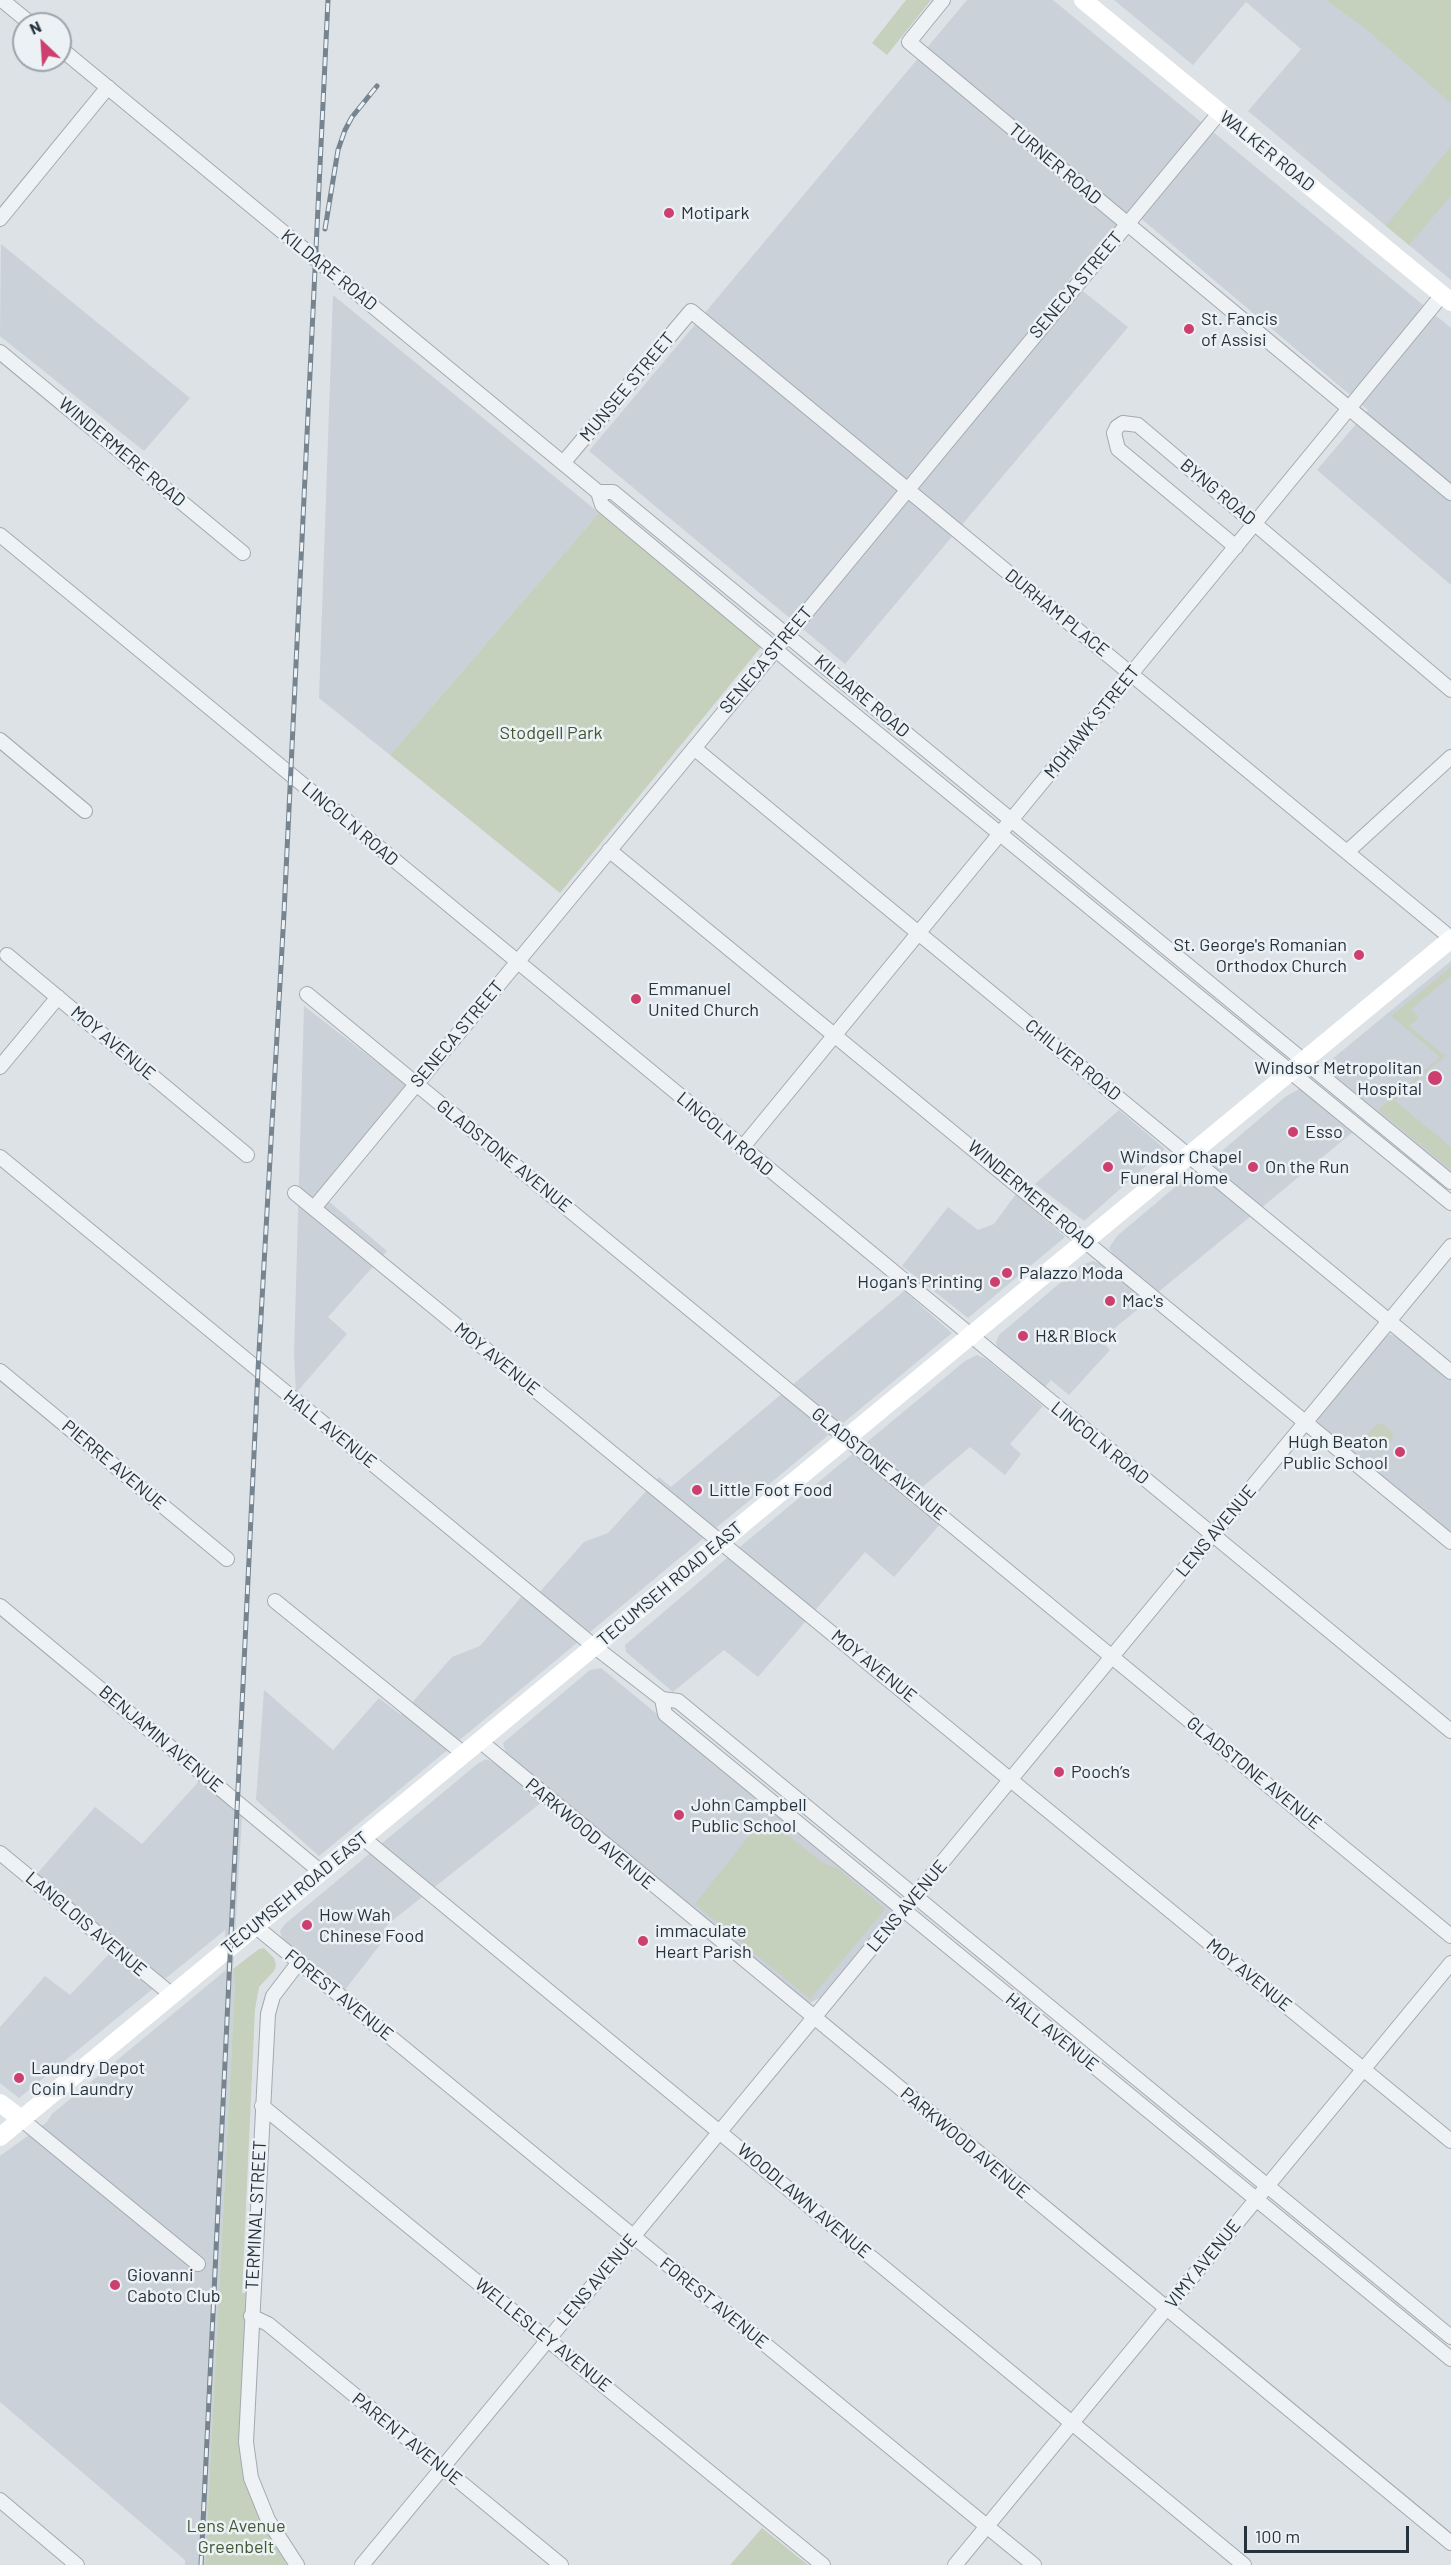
<!DOCTYPE html>
<meta charset="utf-8">
<style>
body{margin:0}
#map{position:relative;width:1451px;height:2565px;overflow:hidden;background:#dce2e6;font-family:Barlow,sans-serif}
canvas{display:block}
.north{position:absolute;left:12px;top:12px;width:60px;height:60px;box-sizing:border-box;background:#ebf1f4;border:2px solid #9ca5aa;border-radius:50%;rotate:335deg;font-size:16px;font-weight:700;line-height:24px;text-align:center;color:#26323c}
.north::after{content:'';display:block;margin:auto;width:21px;height:27px;background:#cd3f6e;clip-path:polygon(50% 0,100% 100%,50% 72%,0 100%)}
.scale{position:absolute;left:1244px;top:2526px;width:165px;height:27px;box-sizing:border-box;border:3px solid #26323c;border-top:0;padding-left:8px;font-size:18px;line-height:21px;white-space:nowrap;color:#26323c;-webkit-text-stroke:4px #ebf1f4;paint-order:stroke}
</style>
<div id="map">
<canvas width="1451" height="2565"></canvas>
<div class="north">N</div>
<div class="scale">100 m</div>
</div>
<script>
const context = document.querySelector('canvas').getContext('2d');
context.lineJoin = 'round';
function fill(path, color) { context.fillStyle = color; context.fill(path, 'evenodd'); }
const poly = rows => new Path2D(rows.map(r => 'M' + r).join(''));
function trace(path, color, width, dash) { context.strokeStyle = color; context.lineWidth = width; context.lineCap = dash ? 'butt' : 'round'; context.setLineDash(dash || []); context.stroke(path); }
function label(font, color, halo, rows, align = 'center') {
  context.font = font + ' Barlow,sans-serif'; context.lineWidth = 5; context.setLineDash([]); context.textBaseline = 'middle'; context.strokeStyle = halo; context.fillStyle = color; for (const [text, x, y, turn = 0] of rows) {
    context.save(); context.translate(x, y); context.rotate((+turn || 0) * Math.PI / 180); context.textAlign = isNaN(turn) ? turn : align; if (halo) context.strokeText(text, 0, 0); context.fillText(text, 0, 0); context.restore();
  }
}
const built = poly([
 [967,0,1053,0,1451,328,1451,585,1317,470,1368,410,1131,210,1069,280,1128,327,845,664,589,451],
 [1114,0,1379,0,1451,61,1451,280,1248,111,1301,49,1246,2,1193,65],
 [1,244,190,398,144,451,0,336],
 [333,295,599,513,390,755,319,698],
 [1451,961,1451,1174,1334,1080,1327,1070,1331,1060],
 [304,1006,409,1087,320,1194,387,1251,328,1317,347,1334,296,1393,294,1354],
 [1299,1089,1308,1093,1354,1131,1260,1209,1219,1176,1212,1166,1215,1157,1285,1097],
 [1119,1110,1165,1149,1084,1221,1035,1184],
 [1197,1174,1208,1180,1251,1216,1157,1293,1115,1257,1109,1248,1117,1236,1186,1178],
 [1016,1194,1065,1237,968,1318,902,1266,948,1207,978,1230,994,1224],
 [1093,1261,1103,1265,1148,1301,1100,1340,1110,1350,1069,1395,1051,1380,1045,1387,998,1350,996,1342,999,1335,1081,1265],
 [904,1291,952,1333,319,1856,256,1800,264,1690,333,1750,379,1698,401,1715,452,1657,480,1646,522,1596,530,1603,584,1542,608,1533,659,1477,671,1487],
 [1390,1334,1402,1340,1451,1380,1451,1535,1319,1427,1317,1418,1378,1343],
 [977,1355,986,1359,1043,1406,1010,1444,1021,1454,1005,1475,970,1447,920,1489,948,1515,894,1577,865,1552,758,1677,724,1650,673,1692,626,1652,625,1645,747,1541,965,1361],
 [601,1668,883,1900,891,1909,888,1920,821,1997,810,2003,799,1999,507,1757,503,1743,590,1670],
 [486,1759,496,1764,542,1802,388,1924,384,1930,383,1941,344,1991,282,1938,280,1931,285,1924,476,1765],
 [200,1780,242,1816,233,1969,235,1983,205,2565,185,2565,185,2560,0,2402,0,2156,47,2122,52,2114,226,1970,225,1930,19,2098,0,2083,0,2027,45,1976,70,1995,110,1953,29,1883,95,1807,142,1844]
]);
const green = poly([
 [906,0,931,0,887,55,872,43],
 [1326,0,1451,0,1451,103,1365,28],
 [1451,146,1451,196,1409,245,1386,226],
 [599,513,761,647,560,893,390,755],
 [1451,967,1451,976,1411,1009,1419,1017,1409,1026,1445,1056,1394,1100,1451,1147,1451,1170,1378,1110,1440,1057,1391,1016],
 [1377,1424,1383,1424,1392,1432,1393,1438,1381,1453,1367,1441,1366,1436],
 [765,1816,821,1862,839,1869,885,1909,810,1999,695,1904],
 [264,1948,274,1958,276,1965,274,1971,259,1987,255,2009,242,2293,246,2293,240,2446,248,2490,258,2515,287,2565,205,2565,235,1983,233,1969,259,1949],
 [762,2528,808,2565,730,2565]
]);
const street = poly([
 [2,0,31,24],
 [943,0,909,42,1451,493],
 [60,48,592,487,598,492,602,505,801,671,1451,1203],
 [0,219,108,87],
 [0,352,243,553],
 [563,463,691,311,1451,938],
 [598,492,613,492,1451,1182],
 [0,535,1451,1731],
 [1236,547,1118,449,1114,433,1117,427,1123,423,1138,425,1451,690],
 [0,740,85,811],
 [694,748,1451,1372],
 [609,850,1451,1542],
 [1347,852,1451,757],
 [7,955,247,1155],
 [307,994,1451,1936],
 [0,1067,58,997],
 [742,1148,1442,295],
 [0,1157,595,1647,662,1699,678,1701,1451,2337],
 [295,1193,1451,2141],
 [314,1208,1220,112],
 [0,1371,227,1559],
 [275,1601,464,1754],
 [0,1606,321,1872],
 [662,1699,665,1714,1451,2359],
 [480,1741,1451,2543],
 [363,1838,1244,2565],
 [0,1853,172,1995],
 [255,1926,1034,2565],
 [262,2106,823,2565],
 [21,2119,198,2264],
 [251,2316,268,2324,561,2565],
 [0,2500,77,2565],
 [297,2565,268,2520,251,2478,246,2442,268,2014,273,1996,299,1962],
 [362,2565,1451,1246],
 [955,2565,1451,1963]
]);
const secondary = poly([
 [1083,0,1451,302],
 [0,2103,21,2119],
 [0,2137,1451,939]
]);
const rail = poly([
 [325,229,338,150,345,130,352,117,377,86],
 [201,2565,258,1370,284,913,328,0]
]);
const markers = [
 [669,213,6,"#cd3f6e"],
 [1189,329,6,"#cd3f6e"],
 [1359,955,6,"#cd3f6e"],
 [636,999,6,"#cd3f6e"],
 [1435,1078,8,"#cd3f6e"],
 [1293,1132,6,"#cd3f6e"],
 [1108,1167,6,"#cd3f6e"],
 [1253,1167,6,"#cd3f6e"],
 [1007,1273,6,"#cd3f6e"],
 [995,1282,6,"#cd3f6e"],
 [1110,1301,6,"#cd3f6e"],
 [1023,1336,6,"#cd3f6e"],
 [1400,1452,6,"#cd3f6e"],
 [697,1490,6,"#cd3f6e"],
 [1059,1772,6,"#cd3f6e"],
 [679,1815,6,"#cd3f6e"],
 [307,1925,6,"#cd3f6e"],
 [643,1941,6,"#cd3f6e"],
 [19,2078,6,"#cd3f6e"],
 [115,2285,6,"#cd3f6e"]
];
const streetNames = [
 ["WALKER ROAD",1267,151,39],
 ["TURNER ROAD",1055,164,40],
 ["KILDARE ROAD",329,270,39],
 ["SENECA STREET",1076,285,-50],
 ["MUNSEE STREET",627,387,-50],
 ["WINDERMERE ROAD",122,452,40],
 ["BYNG ROAD",1218,492,40],
 ["DURHAM PLACE",1057,613,39],
 ["SENECA STREET",766,660,-50],
 ["KILDARE ROAD",862,696,40],
 ["MOHAWK STREET",1092,722,-51],
 ["LINCOLN ROAD",350,824,40],
 ["SENECA STREET",457,1034,-50],
 ["MOY AVENUE",113,1043,40],
 ["CHILVER ROAD",1073,1060,39],
 ["LINCOLN ROAD",725,1134,40],
 ["GLADSTONE AVENUE",504,1156,39],
 ["WINDERMERE ROAD",1031,1195,40],
 ["MOY AVENUE",497,1359,39],
 ["HALL AVENUE",330,1429,39],
 ["LINCOLN ROAD",1100,1443,39],
 ["GLADSTONE AVENUE",879,1464,39],
 ["PIERRE AVENUE",114,1465,40],
 ["LENS AVENUE",1216,1531,-50],
 ["TECUMSEH ROAD EAST",670,1584,-40],
 ["MOY AVENUE",874,1666,39],
 ["BENJAMIN AVENUE",161,1739,40],
 ["GLADSTONE AVENUE",1254,1773,39],
 ["PARKWOOD AVENUE",590,1834,40],
 ["TECUMSEH ROAD EAST",295,1893,-39],
 ["LENS AVENUE",907,1906,-50],
 ["LANGLOIS AVENUE",86,1924,40],
 ["MOY AVENUE",1249,1975,39],
 ["FOREST AVENUE",339,1995,39],
 ["HALL AVENUE",1052,2032,39],
 ["PARKWOOD AVENUE",965,2143,40],
 ["WOODLAWN AVENUE",804,2201,40],
 ["TERMINAL STREET",256,2215,-87],
 ["VIMY AVENUE",1203,2264,-51],
 ["LENS AVENUE",597,2280,-50],
 ["FOREST AVENUE",714,2303,39],
 ["WELLESLEY AVENUE",543,2335,39],
 ["PARENT AVENUE",407,2439,39]
];
const poiNames = [
 ["Motipark",681,213],
 ["St. Fancis",1201,319],
 ["of Assisi",1201,340],
 ["St. George's Romanian",1347,945,"right"],
 ["Orthodox Church",1347,966,"right"],
 ["Emmanuel",648,989],
 ["United Church",648,1010],
 ["Windsor Metropolitan",1422,1068,"right"],
 ["Hospital",1422,1089,"right"],
 ["Esso",1305,1132],
 ["Windsor Chapel",1120,1157],
 ["Funeral Home",1120,1178],
 ["On the Run",1265,1167],
 ["Palazzo Moda",1019,1273],
 ["Hogan's Printing",983,1282,"right"],
 ["Mac's",1122,1301],
 ["H&R Block",1035,1336],
 ["Hugh Beaton",1388,1442,"right"],
 ["Public School",1388,1463,"right"],
 ["Little Foot Food",709,1490],
 ["Pooch’s",1071,1772],
 ["John Campbell",691,1805],
 ["Public School",691,1826],
 ["How Wah",319,1915],
 ["Chinese Food",319,1936],
 ["immaculate",655,1931],
 ["Heart Parish",655,1952],
 ["Laundry Depot",31,2068],
 ["Coin Laundry",31,2089],
 ["Giovanni",127,2275],
 ["Caboto Club",127,2296]
];
const parkNames = [
 ["Stodgell Park",551,733],
 ["Lens Avenue",236,2526],
 ["Greenbelt",236,2547]
];
fill(built, '#cad1d8');
fill(green, '#c5d0bd');
trace(street, '#a2aab0', 16);
trace(street, '#eff2f5', 14);
trace(secondary, '#fff', 18);
trace(rail, '#768490', 5);
trace(rail, '#ebf1f4', 3, [9]);
for (const [x, y, r, color] of markers) { const dot = new Path2D(); dot.arc(x, y, r, 0, 2 * Math.PI); context.fillStyle = color; context.fill(dot); trace(dot, '#ebf1f4', 2); }
label('18px', '#26323c', '#ebf1f4', streetNames);
label('18px', '#26323c', '#ebf1f4', poiNames, 'left');
label('18px', '#415833', '#ebf1f4', parkNames);
</script>
